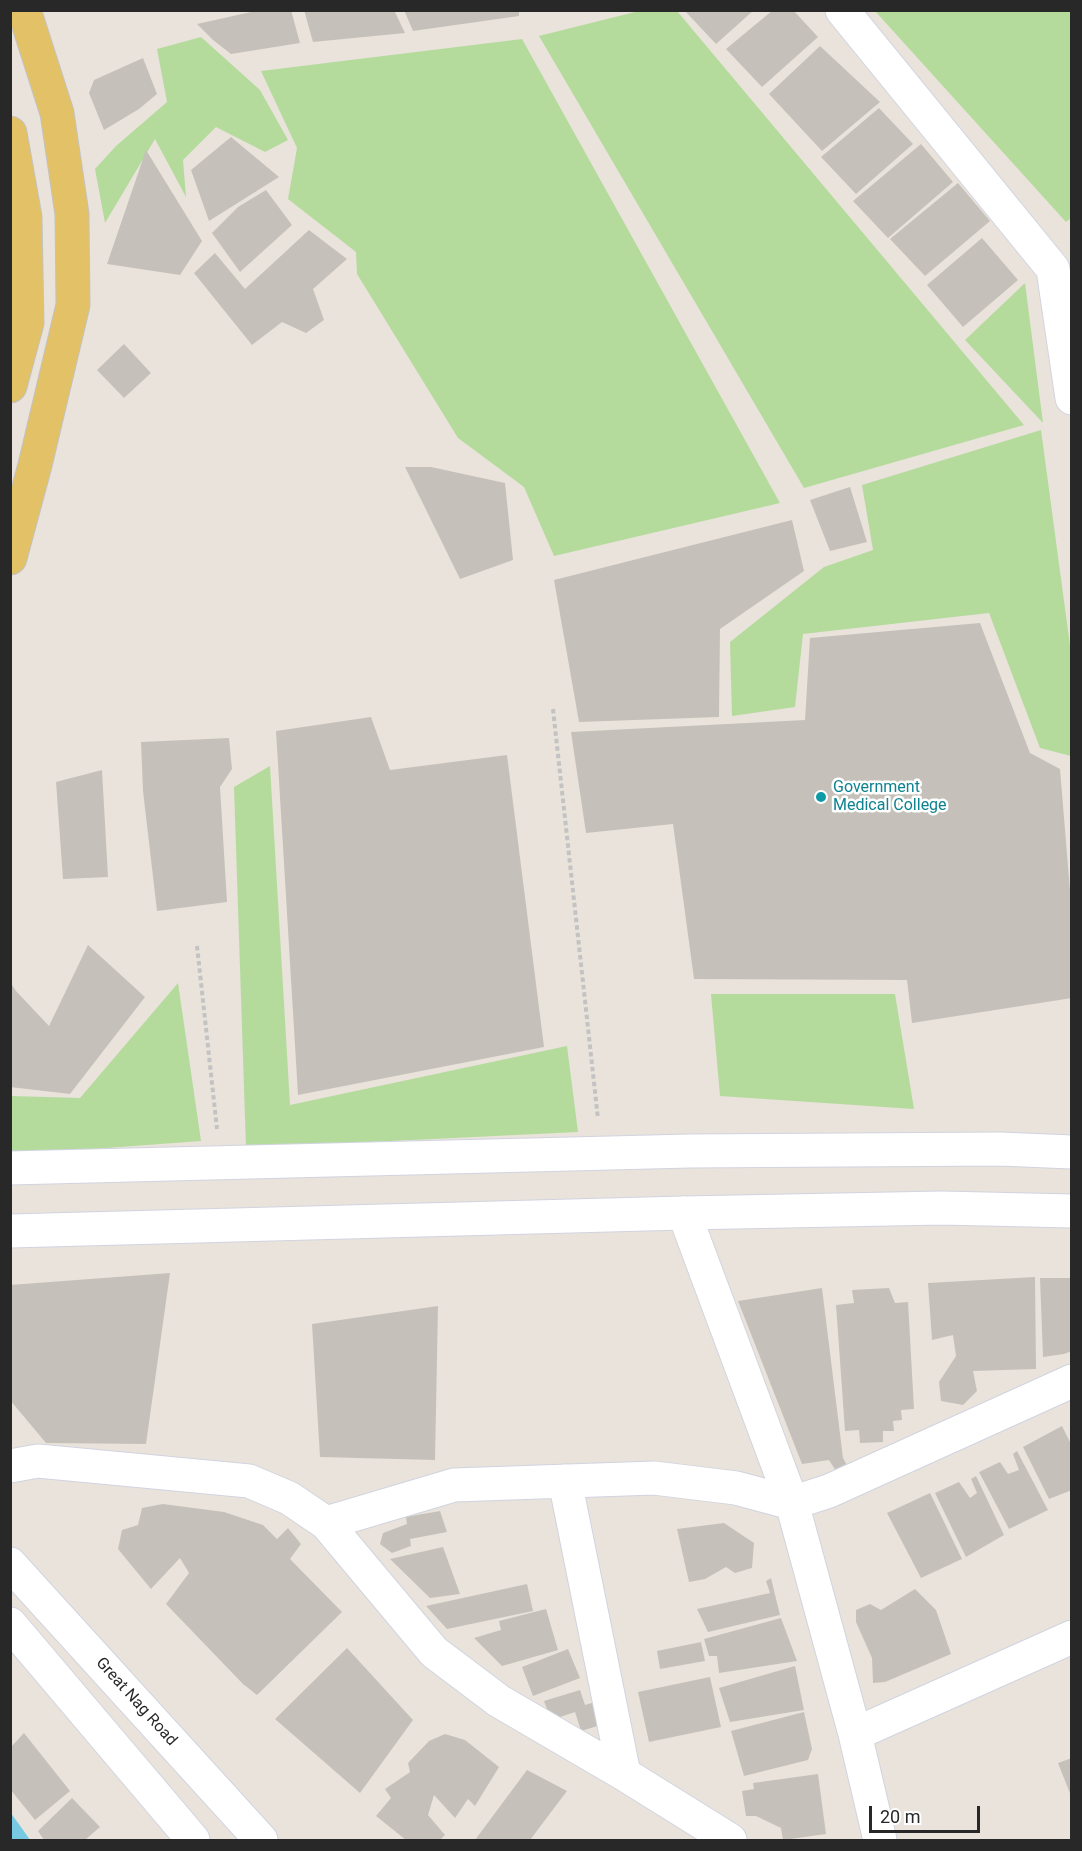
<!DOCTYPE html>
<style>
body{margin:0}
#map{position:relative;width:1082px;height:1851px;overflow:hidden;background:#e9e3db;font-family:Roboto,sans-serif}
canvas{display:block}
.frame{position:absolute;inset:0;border:12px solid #282828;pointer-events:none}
.scale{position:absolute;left:869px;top:1806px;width:111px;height:27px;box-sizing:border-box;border:3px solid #282828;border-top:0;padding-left:8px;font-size:18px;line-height:21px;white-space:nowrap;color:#282828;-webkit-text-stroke:4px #fff;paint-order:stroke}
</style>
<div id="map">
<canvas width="1082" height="1851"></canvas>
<div class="frame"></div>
<div class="scale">20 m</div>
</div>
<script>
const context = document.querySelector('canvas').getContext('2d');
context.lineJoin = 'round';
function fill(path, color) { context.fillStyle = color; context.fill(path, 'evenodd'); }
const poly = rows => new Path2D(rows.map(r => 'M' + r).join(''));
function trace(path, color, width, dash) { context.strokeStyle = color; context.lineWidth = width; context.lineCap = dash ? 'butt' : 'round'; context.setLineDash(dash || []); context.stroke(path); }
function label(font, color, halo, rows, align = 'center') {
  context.font = font + ' Roboto,sans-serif'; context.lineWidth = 5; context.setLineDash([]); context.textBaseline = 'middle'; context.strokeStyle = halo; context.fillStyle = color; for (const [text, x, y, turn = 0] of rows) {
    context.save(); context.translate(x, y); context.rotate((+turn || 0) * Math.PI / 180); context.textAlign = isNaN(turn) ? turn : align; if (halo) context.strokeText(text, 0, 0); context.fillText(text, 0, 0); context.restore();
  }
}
const green = poly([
 [639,11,677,11,1024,425,804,488,539,36],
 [875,11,1071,11,1071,218,1066,222],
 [201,37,260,90,288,140,265,152,216,127,183,160,186,197,155,139,105,223,95,169,116,146,167,102,157,49],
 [522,39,780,503,554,556,524,487,458,438,357,274,356,252,288,199,297,148,261,71],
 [1025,283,1043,423,965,340],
 [1041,430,1071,653,1071,756,1040,748,989,613,803,634,795,707,732,716,730,642,824,567,873,550,862,485],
 [270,766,290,1105,567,1046,578,1132,246,1148,234,787],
 [178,983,201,1141,11,1155,11,1096,80,1098],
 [711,994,895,994,914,1109,720,1096]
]);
const water = poly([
 [10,1812,21,1827,30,1840,11,1840]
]);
const building = poly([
 [260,10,291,10,300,43,231,54,213,40,197,24],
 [304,10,394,10,405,33,313,42],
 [404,10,519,10,519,16,413,31],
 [684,10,754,10,716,44],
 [773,10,793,10,818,37,762,87,726,49],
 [820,46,880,102,822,151,769,94],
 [143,58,157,94,139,109,104,130,89,93,94,80],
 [879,108,913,144,856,194,821,157],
 [231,137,279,177,209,221,191,170],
 [921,144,953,182,888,238,853,201],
 [146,150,202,241,180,275,107,264],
 [958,183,990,221,925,276,890,239],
 [266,190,292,225,240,272,212,233,238,207],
 [309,230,347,259,313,289,324,320,306,333,282,322,252,345,194,273,215,253,245,289],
 [982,238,1018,280,963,327,927,285],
 [124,344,151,373,124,398,97,370],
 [405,467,431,467,505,483,513,560,460,579],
 [850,487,867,542,830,551,810,500],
 [792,520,804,571,720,629,719,717,579,722,554,580],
 [980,623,1030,753,1060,769,1072,915,1072,998,912,1023,907,980,694,979,673,824,586,833,571,732,805,720,810,638],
 [371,717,390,770,507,755,544,1047,298,1095,276,731],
 [229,738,232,769,220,787,227,902,157,911,143,791,141,742],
 [102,770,108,877,63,879,56,782],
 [88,945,145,997,70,1094,10,1087,10,982,16,991,49,1026],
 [170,1273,146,1444,46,1443,10,1400,10,1285],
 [1035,1277,1036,1369,973,1371,977,1391,963,1405,941,1401,939,1382,956,1356,953,1335,932,1340,928,1283],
 [1040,1278,1072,1278,1072,1351,1064,1354,1043,1357],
 [822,1288,843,1458,849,1469,841,1479,829,1460,802,1464,738,1301],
 [889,1288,895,1303,908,1302,914,1409,901,1410,902,1420,893,1421,894,1431,883,1431,883,1442,860,1443,859,1430,845,1431,836,1305,854,1303,852,1290],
 [438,1306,435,1460,320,1457,312,1324],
 [1062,1426,1072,1446,1072,1490,1049,1499,1023,1447],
 [1017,1451,1048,1510,1009,1529,979,1472,1000,1462,1008,1474,1019,1470,1013,1454],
 [976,1476,1004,1535,966,1557,935,1493,959,1482,970,1498,977,1493,971,1479],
 [930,1493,962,1559,921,1578,887,1513],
 [163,1504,224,1512,263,1525,277,1539,288,1528,301,1544,290,1559,342,1612,257,1695,243,1684,166,1604,189,1573,180,1558,151,1589,118,1549,122,1530,138,1525,142,1508],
 [440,1511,447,1532,410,1539,411,1546,392,1553,380,1544,383,1533,407,1524,406,1517],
 [724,1523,754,1543,752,1568,735,1573,726,1567,705,1579,689,1582,677,1529],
 [443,1547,460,1594,430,1598,390,1559],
 [771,1578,780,1615,708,1632,697,1609,770,1593,766,1581],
 [527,1584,533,1611,447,1629,426,1606],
 [915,1589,936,1610,951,1654,885,1682,873,1683,872,1658,856,1622,856,1610,870,1604,881,1610],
 [546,1609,558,1650,502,1666,474,1638,501,1630,499,1621],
 [781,1618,797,1661,719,1673,717,1656,709,1656,704,1639],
 [701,1642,705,1661,660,1669,657,1651],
 [347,1648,413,1720,360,1793,275,1719],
 [568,1649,580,1678,533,1696,522,1667],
 [795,1666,804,1710,730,1722,719,1688],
 [710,1677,721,1727,649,1742,638,1692],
 [580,1690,585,1705,598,1701,604,1724,581,1731,575,1712,551,1720,544,1701],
 [804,1712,812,1749,808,1760,744,1776,731,1731],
 [24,1733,70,1791,35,1820,10,1789,10,1748],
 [445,1734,465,1740,499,1767,475,1806,468,1799,455,1818,434,1795,428,1815,445,1835,440,1840,406,1840,376,1816,391,1798,385,1789,410,1772,408,1763,429,1741],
 [1072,1758,1072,1796,1071,1796,1058,1763],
 [527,1770,567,1791,530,1840,475,1840],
 [818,1774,826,1834,783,1840,781,1828,756,1816,746,1816,742,1791,754,1789,753,1783],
 [72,1798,100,1827,85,1840,44,1840,38,1831]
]);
const path = poly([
 [553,709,598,1119],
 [197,946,217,1129]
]);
const minor = poly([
 [842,10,1053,269,1072,398],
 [684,1213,792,1503,855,1734,880,1840],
 [10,1466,38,1461,249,1481,289,1498,326,1523,434,1652,499,1701,624,1774,730,1840],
 [565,1481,624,1774],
 [326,1523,454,1485,654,1478,736,1488,792,1503,829,1491,1072,1381],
 [855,1734,1072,1637]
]);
const secondary = poly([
 [10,1168,690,1151,1000,1149,1072,1152],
 [10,1231,684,1213,942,1208,1072,1211],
 [10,1564,261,1840],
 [10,1624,193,1840]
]);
const primary = poly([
 [10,133,25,217,27,323,10,386],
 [10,558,35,465,73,305,72,214,57,113,24,10]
]);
const markers = [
 [821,797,6,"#0f9aa8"]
];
const cultureNames = [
 ["Government",833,788],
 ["Medical College",833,806]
];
const streetNames = [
 ["Great Nag Road",136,1702,48]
];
fill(green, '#b4db9c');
fill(water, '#77cae2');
fill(building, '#c5c1ba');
trace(minor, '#d1d4e0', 35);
trace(secondary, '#d1d4e0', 35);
trace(primary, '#c3c3c3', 35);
trace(path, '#c3c3c3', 4, [4.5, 3]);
trace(minor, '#fff', 33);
trace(secondary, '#fff', 33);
trace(primary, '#e3c167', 33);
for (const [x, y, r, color] of markers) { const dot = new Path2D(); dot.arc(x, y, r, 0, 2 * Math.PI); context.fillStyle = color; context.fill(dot); trace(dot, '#fff', 2); }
label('16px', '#0d838f', '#fff', cultureNames, 'left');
label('16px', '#282828', '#fff', streetNames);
</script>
